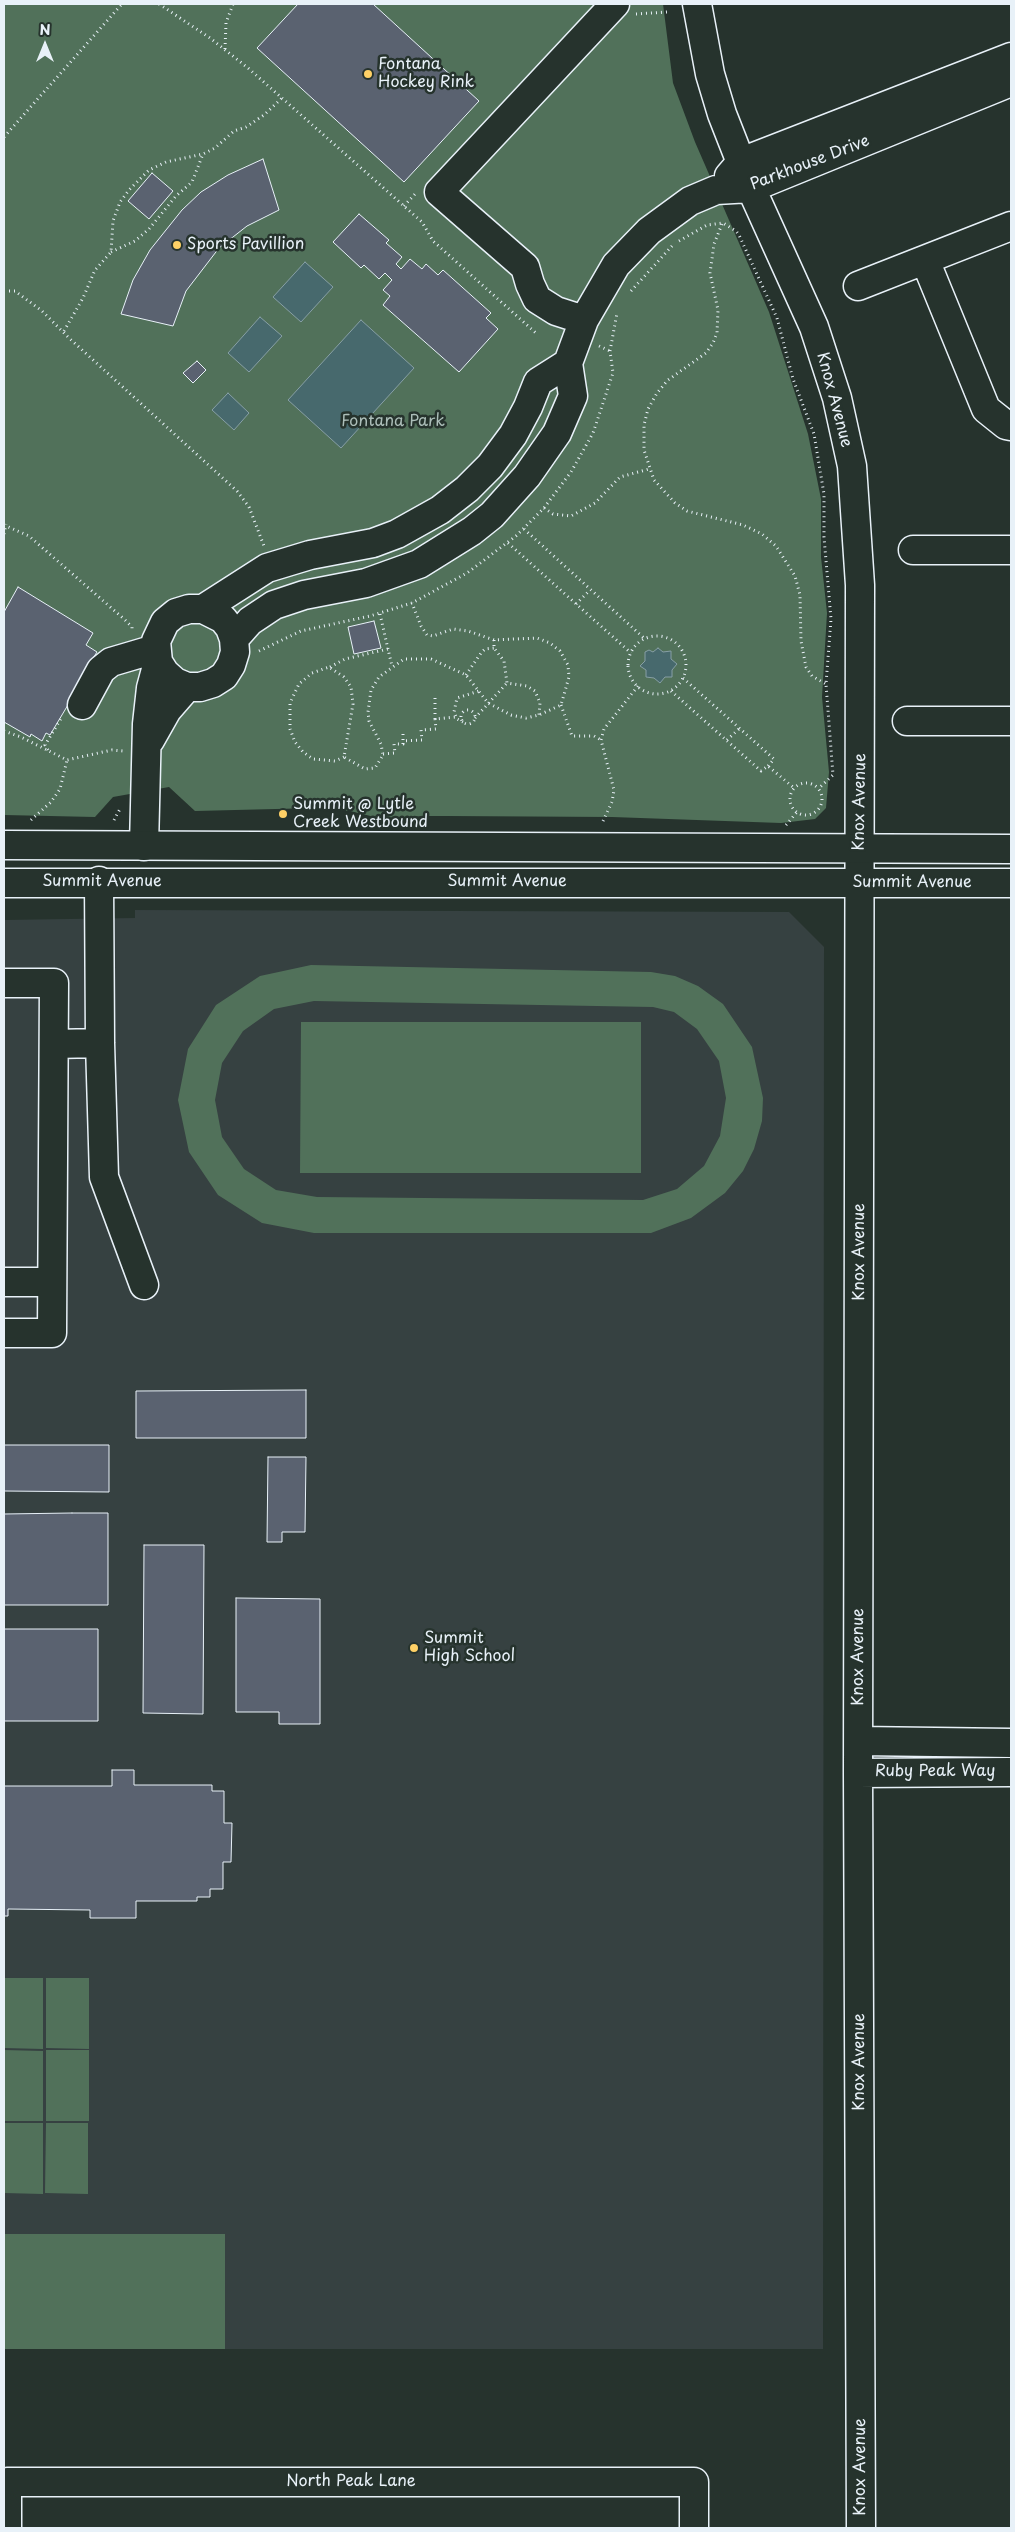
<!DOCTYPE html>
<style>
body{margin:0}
#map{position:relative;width:1015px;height:2532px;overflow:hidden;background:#26332d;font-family:"Playpen Sans",sans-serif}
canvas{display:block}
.frame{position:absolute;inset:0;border:5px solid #e8f1f8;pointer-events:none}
.north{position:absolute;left:20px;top:20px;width:50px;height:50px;-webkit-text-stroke:4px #26332d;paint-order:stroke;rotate:0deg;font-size:14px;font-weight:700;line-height:20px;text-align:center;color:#e8f1f8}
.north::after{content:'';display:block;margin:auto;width:18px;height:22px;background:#e8f1f8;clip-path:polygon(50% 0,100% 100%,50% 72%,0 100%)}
</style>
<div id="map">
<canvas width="1015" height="2532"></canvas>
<div class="frame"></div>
<div class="north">N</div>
</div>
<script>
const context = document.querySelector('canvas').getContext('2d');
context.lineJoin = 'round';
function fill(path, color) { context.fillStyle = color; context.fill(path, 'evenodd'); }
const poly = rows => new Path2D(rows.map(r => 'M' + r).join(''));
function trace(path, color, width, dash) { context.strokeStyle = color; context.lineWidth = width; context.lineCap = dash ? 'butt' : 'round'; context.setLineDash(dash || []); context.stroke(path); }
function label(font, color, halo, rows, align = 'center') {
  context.font = font + ' "Playpen Sans",sans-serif'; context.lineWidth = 5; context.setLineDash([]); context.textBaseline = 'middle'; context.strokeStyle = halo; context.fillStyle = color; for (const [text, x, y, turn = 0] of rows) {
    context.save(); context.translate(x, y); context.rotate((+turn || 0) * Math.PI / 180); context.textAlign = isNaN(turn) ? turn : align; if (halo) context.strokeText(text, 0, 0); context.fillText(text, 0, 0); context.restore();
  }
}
const built = poly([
 [135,910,789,912,824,947,823,2349,4,2349,4,920,135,918]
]);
const green = poly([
 [4,4,663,4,673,83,695,142,769,312,808,434,821,499,821,557,827,613,822,697,829,772,826,808,815,819,781,823,612,817,447,816,421,816,387,820,350,811,316,808,195,811,169,787,113,797,95,817,4,815],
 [311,965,651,972,675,976,698,986,723,1004,752,1047,763,1098,762,1121,754,1149,743,1171,725,1193,691,1218,651,1233,314,1233,262,1223,218,1195,189,1152,178,1100,188,1049,216,1005,260,976],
 [314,1001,653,1007,674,1012,697,1029,719,1061,726,1098,720,1136,704,1166,677,1189,643,1200,317,1197,276,1190,244,1169,222,1137,215,1100,222,1063,243,1031,274,1009],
 [301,1022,641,1022,641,1173,300,1173],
 [4,1978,43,1978,43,2049,4,2048],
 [46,1978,89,1978,89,2049,46,2048],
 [4,2050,43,2051,43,2121,4,2121],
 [46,2050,89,2050,89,2121,46,2121],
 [4,2123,43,2123,43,2194,4,2193],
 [46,2123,88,2123,88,2194,45,2193],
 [4,2234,225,2234,225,2349,4,2349]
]);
const water = poly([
 [305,262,333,287,301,322,273,297,305,262],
 [260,317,282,336,249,372,228,353,260,317],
 [361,320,414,368,341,448,288,400,361,320],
 [228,393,249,413,234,430,212,410,228,393],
 [658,648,663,652,671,651,671,659,677,664,672,670,672,677,665,677,660,683,654,678,646,677,646,670,640,666,645,661,645,652,649,650,653,652,658,648]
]);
const building = poly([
 [298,4,373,4,479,101,404,182,257,48,298,4],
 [263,159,279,210,247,226,219,248,186,291,173,326,121,314,133,280,150,250,182,210,201,192,228,175,263,159],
 [152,173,173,191,149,219,128,201,152,173],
 [359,214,389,240,386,243,402,257,396,264,401,269,410,259,422,269,426,264,438,275,443,270,491,313,486,318,498,329,459,372,383,305,390,296,383,290,392,280,385,273,379,279,364,265,361,268,333,242,359,214],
 [197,361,206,370,193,383,183,373,197,361],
 [18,587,93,633,86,645,97,652,88,666,90,668,50,735,46,733,42,741,31,734,30,737,4,722,4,612,18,587],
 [374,621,381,648,354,654,348,627,374,621],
 [306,1390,306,1438,136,1438,136,1391,306,1390],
 [4,1445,109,1445,109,1492,4,1491,4,1445],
 [268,1457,306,1457,305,1532,282,1532,282,1542,267,1542,268,1457],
 [72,1513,108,1513,108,1605,4,1605,4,1514,72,1513],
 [144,1545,204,1545,203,1714,143,1713,144,1545],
 [236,1598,320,1599,320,1724,279,1724,279,1712,236,1712,236,1598],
 [4,1629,98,1629,98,1721,4,1721,4,1629],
 [112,1770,134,1770,134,1785,212,1785,212,1791,224,1791,224,1823,232,1823,231,1862,223,1862,223,1889,210,1889,210,1897,197,1897,197,1901,136,1901,136,1918,90,1918,90,1910,8,1909,8,1916,4,1916,4,1786,112,1786,112,1770]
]);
const path = poly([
 [159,4,210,38,248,68,422,222,433,241,537,334],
 [636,14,667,12],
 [225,49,226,23,233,4],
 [4,137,122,4],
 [404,206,415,194],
 [722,224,714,244,710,273,718,310,717,333,713,343,706,353,668,380,657,393,648,409,644,425,644,450,654,480,675,503,687,511,743,525,762,534,776,546,795,576,800,595,801,641,806,667,812,676,826,684],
 [679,241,707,225,723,223,736,231,739,235,777,318,793,379,814,434,824,494,824,537,831,619,826,684,833,775,818,789],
 [111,252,135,241,149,229,176,196,192,182,203,154],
 [4,291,15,291,42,311,69,338,237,491,249,507,264,546],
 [631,291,672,246],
 [64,331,83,298,95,270,111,252,113,221,120,202,129,190,149,170,166,162,203,154,215,148,234,131,246,127,264,115,282,98],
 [599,346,610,351],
 [544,508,553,514,571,516,595,503,620,477,649,469],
 [4,525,29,536,124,619,132,627,132,631],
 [524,529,645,639],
 [4,534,6,524],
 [508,543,631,653],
 [576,604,590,590],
 [380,614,388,649],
 '628 665a29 29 0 1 1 58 0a29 29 0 1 1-58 0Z',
 [494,640,494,648,504,661,507,683,527,686,535,691,540,703,539,715],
 [259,651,301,631,370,616,412,603,467,573,516,536,544,508,571,472,593,433,613,373,610,351,617,313],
 [330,667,345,659,388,649,392,666],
 [466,675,481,653,485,649,494,648],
 [683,678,774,759,768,766],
 [671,691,761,771,768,766,794,788],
 [435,698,435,719],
 [561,705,572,736,594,736,601,740],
 '461 717a7 7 0 1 1 14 0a7 7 0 1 1-14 0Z',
 [475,718,507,683],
 [463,722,457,719,454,712,457,698,479,691],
 [4,731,21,737,67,760,112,750,123,751],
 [403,734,403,741,422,740,421,730,436,729,435,719,456,717],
 [727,740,740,728],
 [48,750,45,745,62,717],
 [383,754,395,753,394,744,403,744,403,741],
 [344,757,335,761,313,759,303,752,295,742,290,729,290,703,299,684,312,673,329,667,344,677,351,687,353,704,344,757,365,769,375,768,383,755,381,744,369,721,368,712,371,690,379,677,404,659,431,659,466,675,488,703,511,715,526,718,539,715,561,705,569,677,568,665,560,651,550,643,537,638,494,640,468,631,453,629,433,636,427,635,421,626,412,603],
 '790 799a16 16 0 1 1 32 0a16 16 0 1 1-32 0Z',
 [31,820,51,802,60,789,67,760],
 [114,820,120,809],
 [603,821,612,802,614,790,601,740,604,729,638,686],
 [786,825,797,812]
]);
const minor = poly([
 [697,4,710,74,722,114,751,188,814,327,837,398,852,466,860,585,858,1773,861,2528],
 [729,176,741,162,1011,57],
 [925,260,986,409,1006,425,1011,426],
 [858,286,1011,226],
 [584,320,556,311,537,299,530,284,525,267,439,192,615,4],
 [913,550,1011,550],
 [203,609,223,619,230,628,234,639,235,652,231,665,224,676,213,683,200,687,187,687,175,682,165,673,158,662,156,641,165,622,176,613,189,609,203,609,267,568,310,555,373,543,397,534,440,510,467,489,490,466,513,435,528,407,538,382,568,363],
 [234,639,250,621,274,605,304,595,366,583,419,564,472,531,492,515,527,476,557,433,573,396,568,363,584,320,616,265,649,231,690,201,716,190,751,188,1011,82],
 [82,705,101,670,111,662,155,649],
 [907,721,1011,721],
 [150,740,167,710,187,687],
 [144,846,147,724,151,688,158,662],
 [99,881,100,1043,104,1177,144,1285],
 [4,983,54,983,52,1333,4,1333],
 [54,1044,100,1043],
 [4,1282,52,1282],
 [859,1741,1011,1743],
 [858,1773,1011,1772],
 [7,2528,7,2482,694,2482,694,2528]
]);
const major = poly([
 [4,845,1011,849],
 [4,883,1011,883]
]);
const markers = [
 [368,74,5,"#ffd166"],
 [177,245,5,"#ffd166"],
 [283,814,5,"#ffd166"],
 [414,1648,5,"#ffd166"]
];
const poiNames = [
 ["Fontana",378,65],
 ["Hockey Rink",378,83],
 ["Sports Pavillion",187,245],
 ["Summit @ Lytle",293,805],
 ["Creek Westbound",293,823],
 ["Summit",424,1639],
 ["High School",424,1657]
];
const streetNames = [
 ["Parkhouse Drive",810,163,-21],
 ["Knox Avenue",834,400,75],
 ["Knox Avenue",860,802,-89],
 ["Summit Avenue",102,882],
 ["Summit Avenue",507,882],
 ["Summit Avenue",912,883],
 ["Knox Avenue",860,1252,-90],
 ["Knox Avenue",859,1657,-90],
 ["Ruby Peak Way",935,1772],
 ["Knox Avenue",860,2062,-90],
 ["Knox Avenue",861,2467,-90],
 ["North Peak Lane",351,2482]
];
const parkNames = [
 ["Fontana Park",393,422]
];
fill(built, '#364141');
fill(green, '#51715a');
fill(water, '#47696d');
trace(water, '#879fa5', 1);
fill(building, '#5a6270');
trace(building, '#e8f1f8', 1);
trace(minor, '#e8f1f8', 31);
trace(major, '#e8f1f8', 31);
trace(path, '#e8f1f8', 3, [1, 4]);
trace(minor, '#26332d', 28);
trace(major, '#26332d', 28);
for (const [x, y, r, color] of markers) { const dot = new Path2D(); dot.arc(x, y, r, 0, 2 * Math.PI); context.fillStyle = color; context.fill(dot); trace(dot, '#26332d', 2); }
label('16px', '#e8f1f8', '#26332d', poiNames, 'left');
label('16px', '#e8f1f8', '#26332d', streetNames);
label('16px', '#acbeb9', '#26332d', parkNames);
</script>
